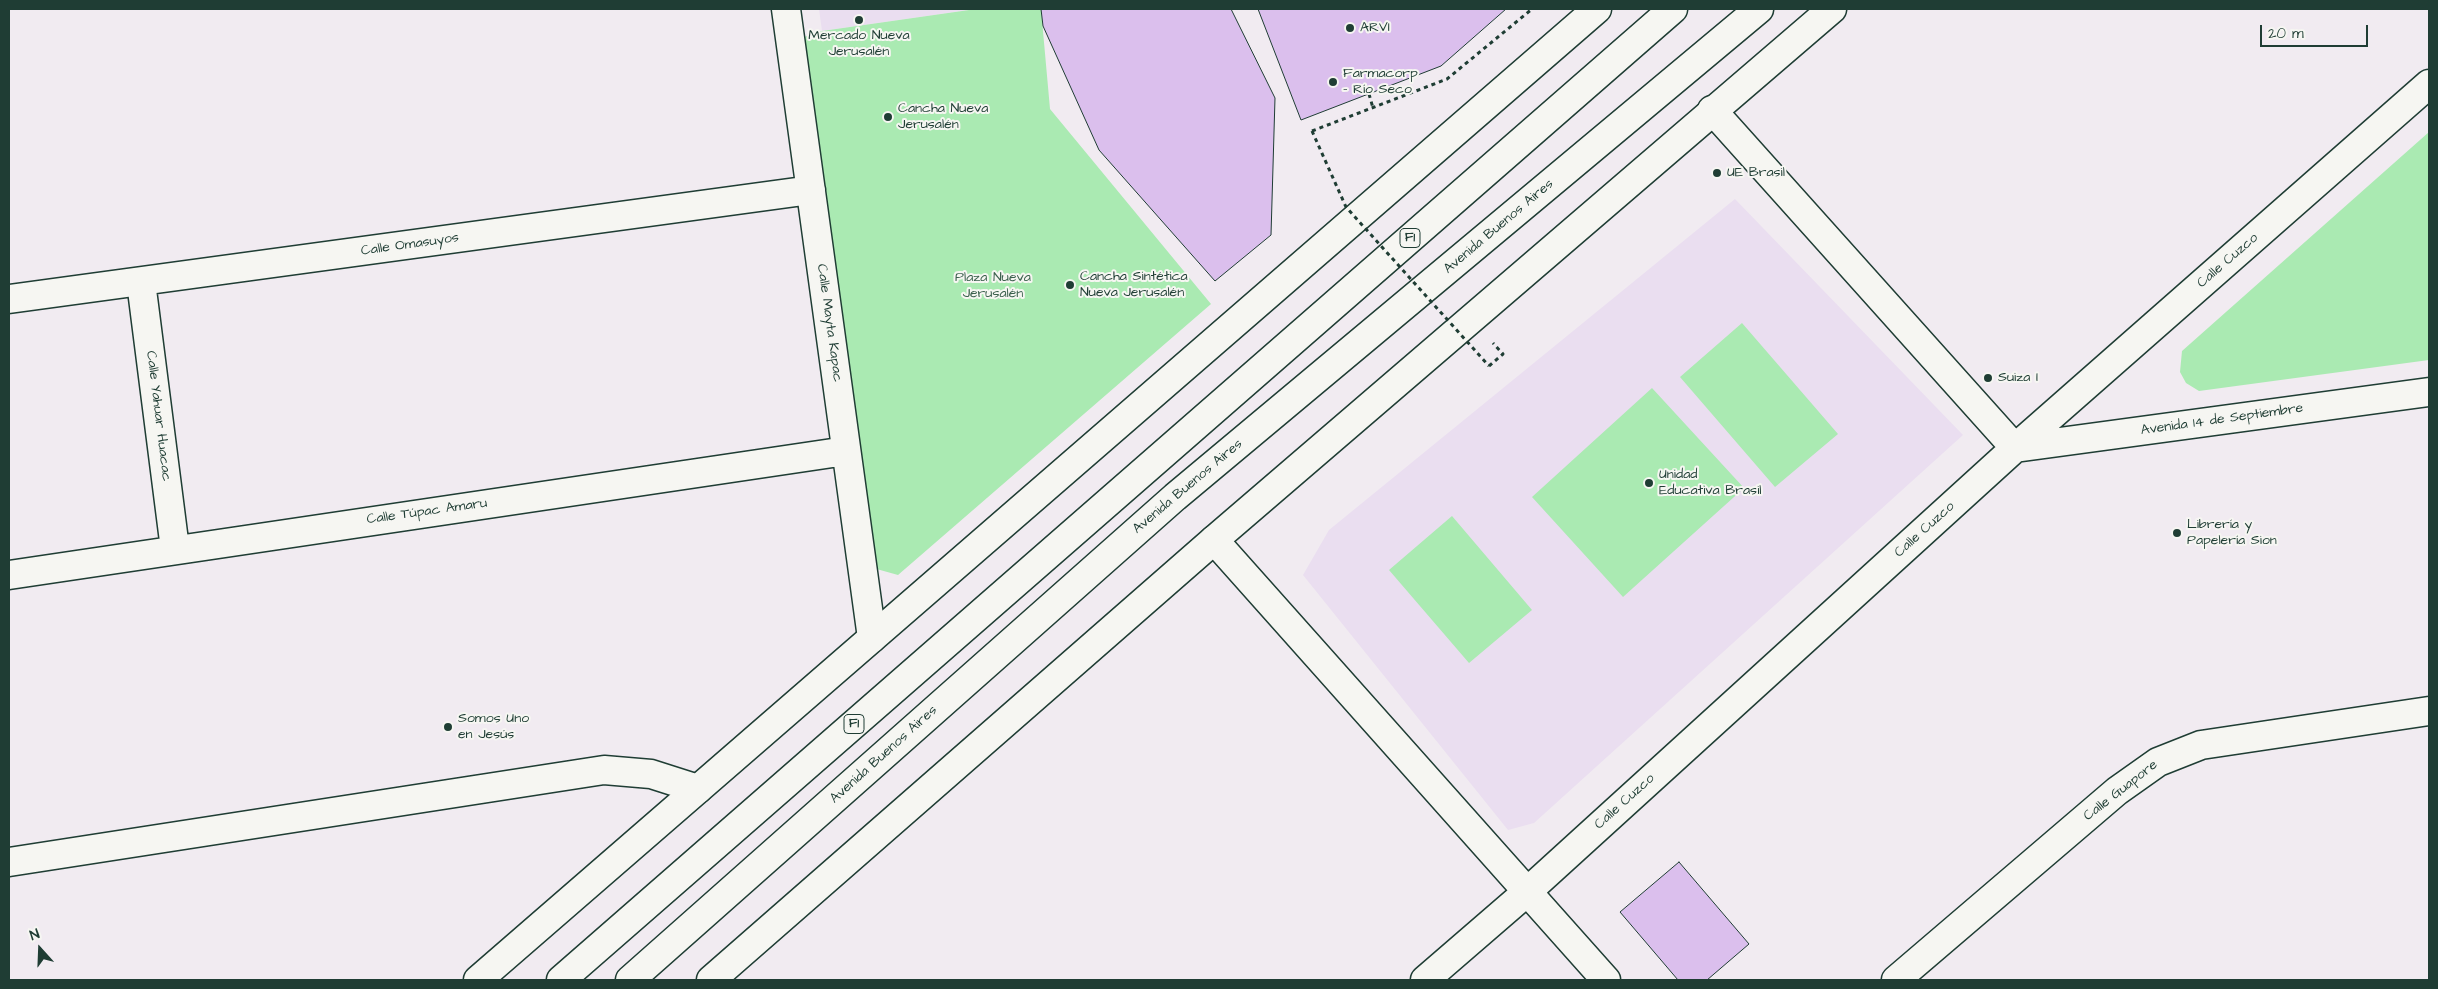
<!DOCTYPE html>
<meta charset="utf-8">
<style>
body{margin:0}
#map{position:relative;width:2438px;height:989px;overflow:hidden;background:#f1ebf1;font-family:"Architects Daughter",sans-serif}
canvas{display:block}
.frame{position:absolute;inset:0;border:10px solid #1f3d34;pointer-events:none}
.north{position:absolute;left:15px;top:924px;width:50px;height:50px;-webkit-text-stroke:4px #f6f6f2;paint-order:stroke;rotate:340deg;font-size:14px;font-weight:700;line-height:20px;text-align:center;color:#1f3d34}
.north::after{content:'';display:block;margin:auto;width:18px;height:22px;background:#1f3d34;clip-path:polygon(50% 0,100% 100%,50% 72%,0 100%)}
.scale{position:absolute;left:2260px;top:25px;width:108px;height:22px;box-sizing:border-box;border:2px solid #1f3d34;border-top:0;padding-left:6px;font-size:15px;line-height:18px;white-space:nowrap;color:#1f3d34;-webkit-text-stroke:4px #f6f6f2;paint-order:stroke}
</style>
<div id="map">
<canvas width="2438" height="989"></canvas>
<div class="frame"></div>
<div class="north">N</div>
<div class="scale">20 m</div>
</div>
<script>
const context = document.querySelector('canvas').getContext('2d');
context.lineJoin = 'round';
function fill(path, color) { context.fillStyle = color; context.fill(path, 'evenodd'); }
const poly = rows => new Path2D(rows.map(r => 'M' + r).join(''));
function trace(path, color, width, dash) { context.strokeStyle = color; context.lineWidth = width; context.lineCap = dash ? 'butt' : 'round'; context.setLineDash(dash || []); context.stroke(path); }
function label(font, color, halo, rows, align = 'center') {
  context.font = font + ' "Architects Daughter",sans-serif'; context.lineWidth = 4; context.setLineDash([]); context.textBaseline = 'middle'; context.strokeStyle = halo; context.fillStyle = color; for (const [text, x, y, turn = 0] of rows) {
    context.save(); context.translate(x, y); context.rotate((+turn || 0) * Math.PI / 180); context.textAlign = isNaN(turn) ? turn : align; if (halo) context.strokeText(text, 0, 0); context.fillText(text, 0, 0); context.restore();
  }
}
const built = poly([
 [819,9,976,9,822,31],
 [1735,199,1963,435,1534,823,1508,830,1303,575,1329,530]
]);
const green = poly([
 [976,9,1041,9,1050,109,1211,304,898,575,873,568,804,37,822,31],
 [2429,132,2429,360,2199,391,2186,383,2180,372,2182,351],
 [1742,323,1838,434,1775,487,1680,377],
 [1652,388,1744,488,1623,597,1532,497],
 [1452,516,1532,610,1469,663,1389,570]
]);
const building = poly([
 [1041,9,1231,9,1275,98,1271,235,1215,281,1099,150,1043,26,1041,9],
 [1258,9,1506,9,1441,66,1301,120,1258,9],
 [1679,862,1749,944,1707,980,1678,980,1620,912,1679,862]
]);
const path = poly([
 [1369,94,1373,108],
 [1312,131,1447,79,1532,9],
 [1489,366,1503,354,1493,343]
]);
const minor = poly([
 [786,9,872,638],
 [1712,110,2015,448],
 [141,282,175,549],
 [9,299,811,190],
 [2015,448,2429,392],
 [1214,540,1606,980],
 [9,575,846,451],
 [9,862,604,770,651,774,698,789],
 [1425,980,1528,891,2015,448,2429,84],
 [1896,980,2117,791,2158,762,2201,745,2429,711]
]);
const major = poly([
 [478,980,1597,9],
 [711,980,1214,540,1832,9]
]);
const highway = poly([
 [561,980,1673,9],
 [630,980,1175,497,1759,9]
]);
const pathBridge = poly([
 [1312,131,1346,207,1489,366]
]);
const markers = [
 [859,20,5,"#1f3d34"],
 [1350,28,5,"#1f3d34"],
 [1333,82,5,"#1f3d34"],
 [888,117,5,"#1f3d34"],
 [1717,173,5,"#1f3d34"],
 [1070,285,5,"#1f3d34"],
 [1988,378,5,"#1f3d34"],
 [1649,483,5,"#1f3d34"],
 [2177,533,5,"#1f3d34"],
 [448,727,5,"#1f3d34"]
];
const shields = [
 [1410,238,20],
 [854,724,20]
];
const shieldNames = [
 ["F1",1410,238],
 ["F1",854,724]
];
const poiNames = [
 ["ARVI",1360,28],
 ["Mercado Nueva",859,36,"center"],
 ["Jerusalén",859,52,"center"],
 ["Farmacorp",1343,74],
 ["- Río Seco",1343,90],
 ["Cancha Nueva",898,109],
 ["Jerusalén",898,125],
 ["UE Brasil",1727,173],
 ["Cancha Sintética",1080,277],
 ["Nueva Jerusalén",1080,293],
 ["Suiza I",1998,378],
 ["Unidad",1659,475],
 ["Educativa Brasil",1659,491],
 ["Librería y",2187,525],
 ["Papelería Sion",2187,541],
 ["Somos Uno",458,719],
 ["en Jesús",458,735]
];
const streetNames = [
 ["Avenida Buenos Aires",1499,227,-40],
 ["Calle Omasuyos",410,245,-8],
 ["Calle Cuzco",2228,261,-41],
 ["Calle Mayta Kapac",829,323,82],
 ["Calle Yahuar Huacac",158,416,83],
 ["Avenida 14 de Septiembre",2222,420,-8],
 ["Avenida Buenos Aires",1188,487,-40],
 ["Calle Túpac Amaru",427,512,-8],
 ["Calle Cuzco",1925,530,-42],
 ["Avenida Buenos Aires",884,755,-42],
 ["Calle Guapore",2121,791,-38],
 ["Calle Cuzco",1625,802,-42]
];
const parkNames = [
 ["Plaza Nueva",993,278],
 ["Jerusalén",993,294]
];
fill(built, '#eadef0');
fill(green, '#aaeab2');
fill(building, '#dbbfed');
trace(building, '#1f3d34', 1);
trace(minor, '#1f3d34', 31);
trace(major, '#1f3d34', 31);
trace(highway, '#1f3d34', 31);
trace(path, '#1f3d34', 3, [4, 4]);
trace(minor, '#f6f6f2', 28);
trace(major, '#f6f6f2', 28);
trace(highway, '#f6f6f2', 28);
trace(pathBridge, '#1f3d34', 3, [4, 4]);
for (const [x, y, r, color] of markers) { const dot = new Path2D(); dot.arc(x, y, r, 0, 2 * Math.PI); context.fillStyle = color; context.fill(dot); trace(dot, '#f6f6f2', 2); }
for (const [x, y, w] of shields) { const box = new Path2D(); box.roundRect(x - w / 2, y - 9.5, w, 19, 4); context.fillStyle = '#f6f6f2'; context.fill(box); trace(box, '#1f3d34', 1); }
label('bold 12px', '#1f3d34', null, shieldNames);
label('14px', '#1f3d34', '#f6f6f2', poiNames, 'left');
label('14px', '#1f3d34', '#f6f6f2', streetNames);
label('14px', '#3b604d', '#f6f6f2', parkNames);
</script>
